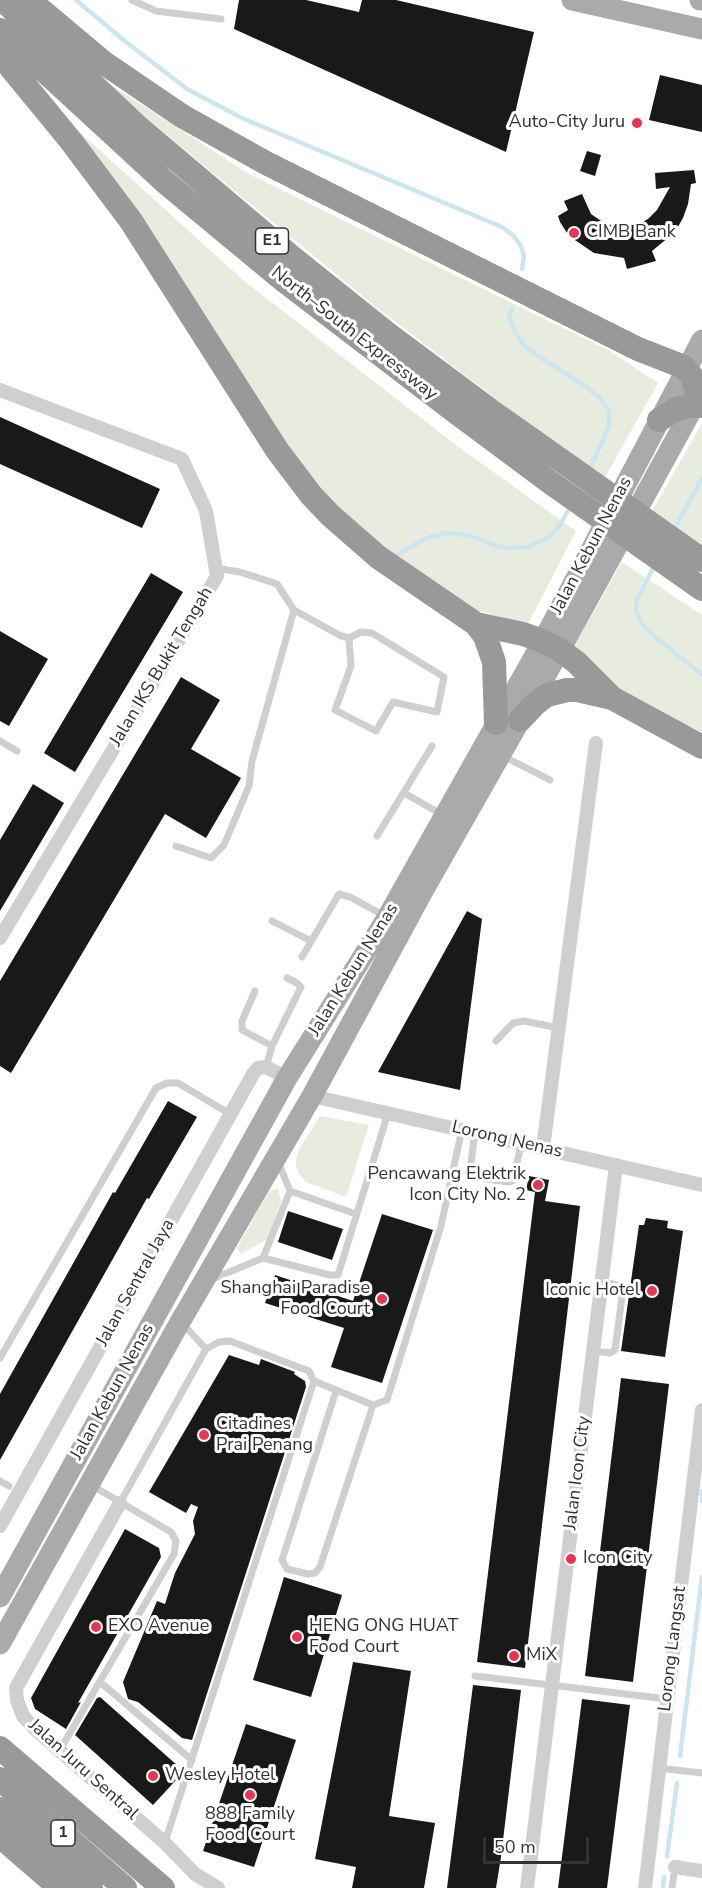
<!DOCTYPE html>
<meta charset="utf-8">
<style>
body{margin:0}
#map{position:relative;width:702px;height:1888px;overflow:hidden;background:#fff;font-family:"Nunito Sans",sans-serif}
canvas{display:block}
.scale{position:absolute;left:483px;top:1837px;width:106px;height:27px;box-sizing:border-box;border:3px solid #323232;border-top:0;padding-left:8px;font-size:18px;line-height:21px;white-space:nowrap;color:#323232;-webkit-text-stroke:4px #fff;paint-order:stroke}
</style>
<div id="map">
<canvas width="702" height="1888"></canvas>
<div class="scale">50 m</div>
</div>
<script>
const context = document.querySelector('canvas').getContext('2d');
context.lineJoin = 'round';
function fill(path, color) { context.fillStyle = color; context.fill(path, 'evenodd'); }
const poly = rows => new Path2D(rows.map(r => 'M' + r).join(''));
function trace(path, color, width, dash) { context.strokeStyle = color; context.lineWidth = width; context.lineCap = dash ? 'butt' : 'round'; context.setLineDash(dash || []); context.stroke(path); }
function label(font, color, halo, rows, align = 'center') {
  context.font = font + ' "Nunito Sans",sans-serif'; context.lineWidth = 6; context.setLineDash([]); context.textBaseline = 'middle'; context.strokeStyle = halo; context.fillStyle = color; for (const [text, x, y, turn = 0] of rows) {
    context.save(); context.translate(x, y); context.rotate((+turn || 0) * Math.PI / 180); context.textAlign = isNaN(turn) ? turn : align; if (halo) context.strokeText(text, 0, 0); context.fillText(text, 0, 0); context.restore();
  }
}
const green = poly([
 [88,70,249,174,610,351,658,383,603,481,371,303],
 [52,107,243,280,460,448,576,531,528,624,475,610,430,586,307,481],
 [702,423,702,550,650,515],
 [622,562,702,615,702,732,650,709,608,684,578,653,576,643],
 [320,1116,369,1125,346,1197,306,1182,299,1174,296,1166,296,1158,299,1150],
 [278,1188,281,1201,268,1239,241,1254,237,1248,269,1191]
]);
const stream = poly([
 [76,0,126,42,187,89,242,118,502,227,513,235,521,246,524,256,522,269],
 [512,309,509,316,515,332,522,343,529,350,586,387,600,398,609,411,609,426,589,471],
 [674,530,702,478],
 [395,556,425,539,444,533,468,535,494,545,508,548,528,547,548,538,560,525,571,505],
 [655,564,637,600,636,610,640,620,646,629,702,675],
 [702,1491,702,1501],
 [680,1756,702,1577],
 [667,1856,677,1783],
 [663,1888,664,1877]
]);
const building = poly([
 [239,0,306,0,359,12,362,0,396,0,534,32,506,152,234,29],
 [660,75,702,85,702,132,649,120],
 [587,151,601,155,595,176,580,171],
 [694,170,696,183,691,184,688,204,683,218,675,232,652,251,656,261,627,269,624,258,594,253,569,236,560,222,558,216,568,210,564,201,582,194,591,214,604,223,618,227,639,224,648,219,657,210,670,187,656,189,655,173],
 [0,417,160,489,142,528,0,464],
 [151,573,183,592,75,772,44,753],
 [0,631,48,659,9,726,0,721],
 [181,677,220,700,191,749,241,778,206,838,165,814,11,1073,0,1066,0,981],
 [33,784,64,803,0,911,0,840],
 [467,911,482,919,460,1090,378,1072],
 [168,1101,197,1117,149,1199,147,1198,0,1460,0,1394,113,1192,115,1193],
 [529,1176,549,1180,545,1201,580,1206,525,1668,477,1662,535,1192,526,1190],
 [288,1211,343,1229,332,1260,278,1242],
 [382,1214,433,1230,382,1383,331,1367,344,1328,265,1303,275,1275,353,1301],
 [646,1218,668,1221,667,1228,683,1231,665,1357,621,1351,639,1225,644,1225],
 [229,1355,259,1365,261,1359,295,1372,294,1374,305,1381,306,1387,192,1740,182,1738,138,1702,128,1699,123,1682,157,1601,165,1604,175,1573,195,1534,193,1521,198,1507,191,1504,186,1513,149,1492],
 [621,1378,669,1384,633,1682,585,1676],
 [125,1529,159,1548,161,1557,78,1703,81,1702,66,1729,35,1709,31,1698],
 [284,1577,342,1595,311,1697,253,1680],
 [353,1662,411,1671,389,1816,435,1823,424,1888,352,1888,356,1867,315,1859],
 [473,1685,521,1690,501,1857,496,1888,447,1888],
 [100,1697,178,1766,180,1773,177,1779,153,1805,75,1735,97,1698],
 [582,1699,630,1705,607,1888,558,1888],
 [246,1724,296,1740,254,1867,203,1851]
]);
const lane = poly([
 [132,0,156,11,221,19],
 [294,610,341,636,349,638,361,632,372,633,444,677,437,712,393,702,376,731,335,710,351,666,349,638],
 [0,741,17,751],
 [503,756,550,780],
 [404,793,441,814],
 [377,836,432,746],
 [176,846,211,858,224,845,249,786,252,761,294,610,277,584,240,572,215,568],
 [272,921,311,941],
 [302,957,339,894,350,897,385,916],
 [255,991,242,1021,242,1030,272,1046,266,1067],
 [496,1041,513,1023,524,1021,559,1028],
 [272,1046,301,987,297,983,287,978],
 [475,1132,470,1170,473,1177,508,1182,512,1181,522,1143],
 [290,1191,356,1214],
 [263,1258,290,1191,279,1164],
 [210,1280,263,1258,330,1275,338,1275,388,1113],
 [183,1324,206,1349],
 [593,1351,610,1353,615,1350,623,1289,622,1286,602,1282],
 [0,1358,156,1088,167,1083,178,1083,230,1114],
 [314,1381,373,1405,387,1400,441,1226,462,1129],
 [336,1391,282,1560,287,1569,308,1574,315,1573,320,1567,373,1405],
 [0,1481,9,1486],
 [120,1503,206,1349],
 [475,1676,667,1699],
 [100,1682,192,1760],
 [60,1750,174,1554,176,1541,171,1532,91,1485],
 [659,1768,702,1773],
 [165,1842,314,1381,309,1371,230,1341,219,1342,206,1349],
 [672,1888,675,1867]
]);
const street = poly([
 [0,390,182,459,206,511,217,576,0,938],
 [312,1096,702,1185],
 [543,1148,596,743],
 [120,1503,16,1688,17,1700,23,1716,35,1729,165,1843,195,1874,218,1888],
 [0,1526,253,1074,258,1068,266,1067,287,1078],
 [675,1867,702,1871],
 [527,1888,616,1165],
 [645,1888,702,1410]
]);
const primary = poly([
 [572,0,702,29],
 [700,0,702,0],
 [0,1597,287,1078,387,918,543,641,702,340],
 [0,1644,180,1322,312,1096,423,891,560,650,700,395]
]);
const highway = poly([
 [3,0,138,127,288,254,388,334,494,413,702,560],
 [29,0,104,63,182,116,266,163,638,349,684,367,693,378,698,398],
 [0,30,165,182,282,279,449,407,551,483,702,589],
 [0,50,11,68,71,141,131,221,277,450,311,495,330,515,378,557,476,624,523,634,543,641,560,650,576,662,612,698],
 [659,420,676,409,695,405,702,406],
 [476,624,485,636,494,662,496,723],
 [520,720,535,704,547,695,567,690,577,690,612,698,702,747],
 [0,1748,163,1888],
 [0,1779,125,1888],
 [0,1809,91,1888],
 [0,1836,60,1888]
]);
const markers = [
 [637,123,6,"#ea3454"],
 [574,233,6,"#ea3454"],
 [538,1185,6,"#ea3454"],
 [652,1291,6,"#ea3454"],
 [382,1299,6,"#ea3454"],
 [204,1435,6,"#ea3454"],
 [571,1559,6,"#ea3454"],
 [96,1627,6,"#ea3454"],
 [297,1637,6,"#ea3454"],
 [514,1656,6,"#ea3454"],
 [153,1776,6,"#ea3454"],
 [250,1795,6,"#ea3454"]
];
const shields = [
 [272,241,33],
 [63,1833,24]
];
const shieldNames = [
 ["E1",272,241],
 ["1",63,1833]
];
const poiNames = [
 ["Auto-City Juru",625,123,"right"],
 ["CIMB Bank",586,233],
 ["Pencawang Elektrik",526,1175,"right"],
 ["Icon City No. 2",526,1196,"right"],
 ["Shanghai Paradise",370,1289,"right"],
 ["Food Court",370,1310,"right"],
 ["Iconic Hotel",640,1291,"right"],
 ["Citadines",216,1425],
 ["Prai Penang",216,1446],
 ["Icon City",583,1559],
 ["EXO Avenue",108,1627],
 ["HENG ONG HUAT",309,1627],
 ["Food Court",309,1648],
 ["MiX",526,1656],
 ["Wesley Hotel",165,1776],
 ["888 Family",250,1815,"center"],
 ["Food Court",250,1836,"center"]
];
const streetNames = [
 ["North–South Expressway",354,334,38],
 ["Jalan Kebun Nenas",592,546,-62],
 ["Jalan IKS Bukit Tengah",162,667,-59],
 ["Jalan Kebun Nenas",354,970,-58],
 ["Lorong Nenas",507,1140,13],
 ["Jalan Sentral Jaya",136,1283,-61],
 ["Jalan Kebun Nenas",113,1392,-61],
 ["Jalan Icon City",578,1473,-83],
 ["Lorong Langsat",673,1649,-83],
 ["Jalan Juru Sentral",83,1770,42]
];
fill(green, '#e7ecde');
trace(stream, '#cde5ee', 4.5);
fill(building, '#191919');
trace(lane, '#cfcfcf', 7);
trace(street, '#cfcfcf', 14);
trace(primary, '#aaa', 21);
trace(highway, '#999', 24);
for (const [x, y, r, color] of markers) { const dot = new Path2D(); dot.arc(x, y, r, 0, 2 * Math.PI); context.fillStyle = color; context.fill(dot); trace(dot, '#fff', 2); }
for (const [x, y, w] of shields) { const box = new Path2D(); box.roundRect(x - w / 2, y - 13, w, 26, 4.5); context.fillStyle = '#fff'; context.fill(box); trace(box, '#323232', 1.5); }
label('bold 16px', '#323232', null, shieldNames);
label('18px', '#323232', '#fff', poiNames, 'left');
label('18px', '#323232', '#fff', streetNames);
</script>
